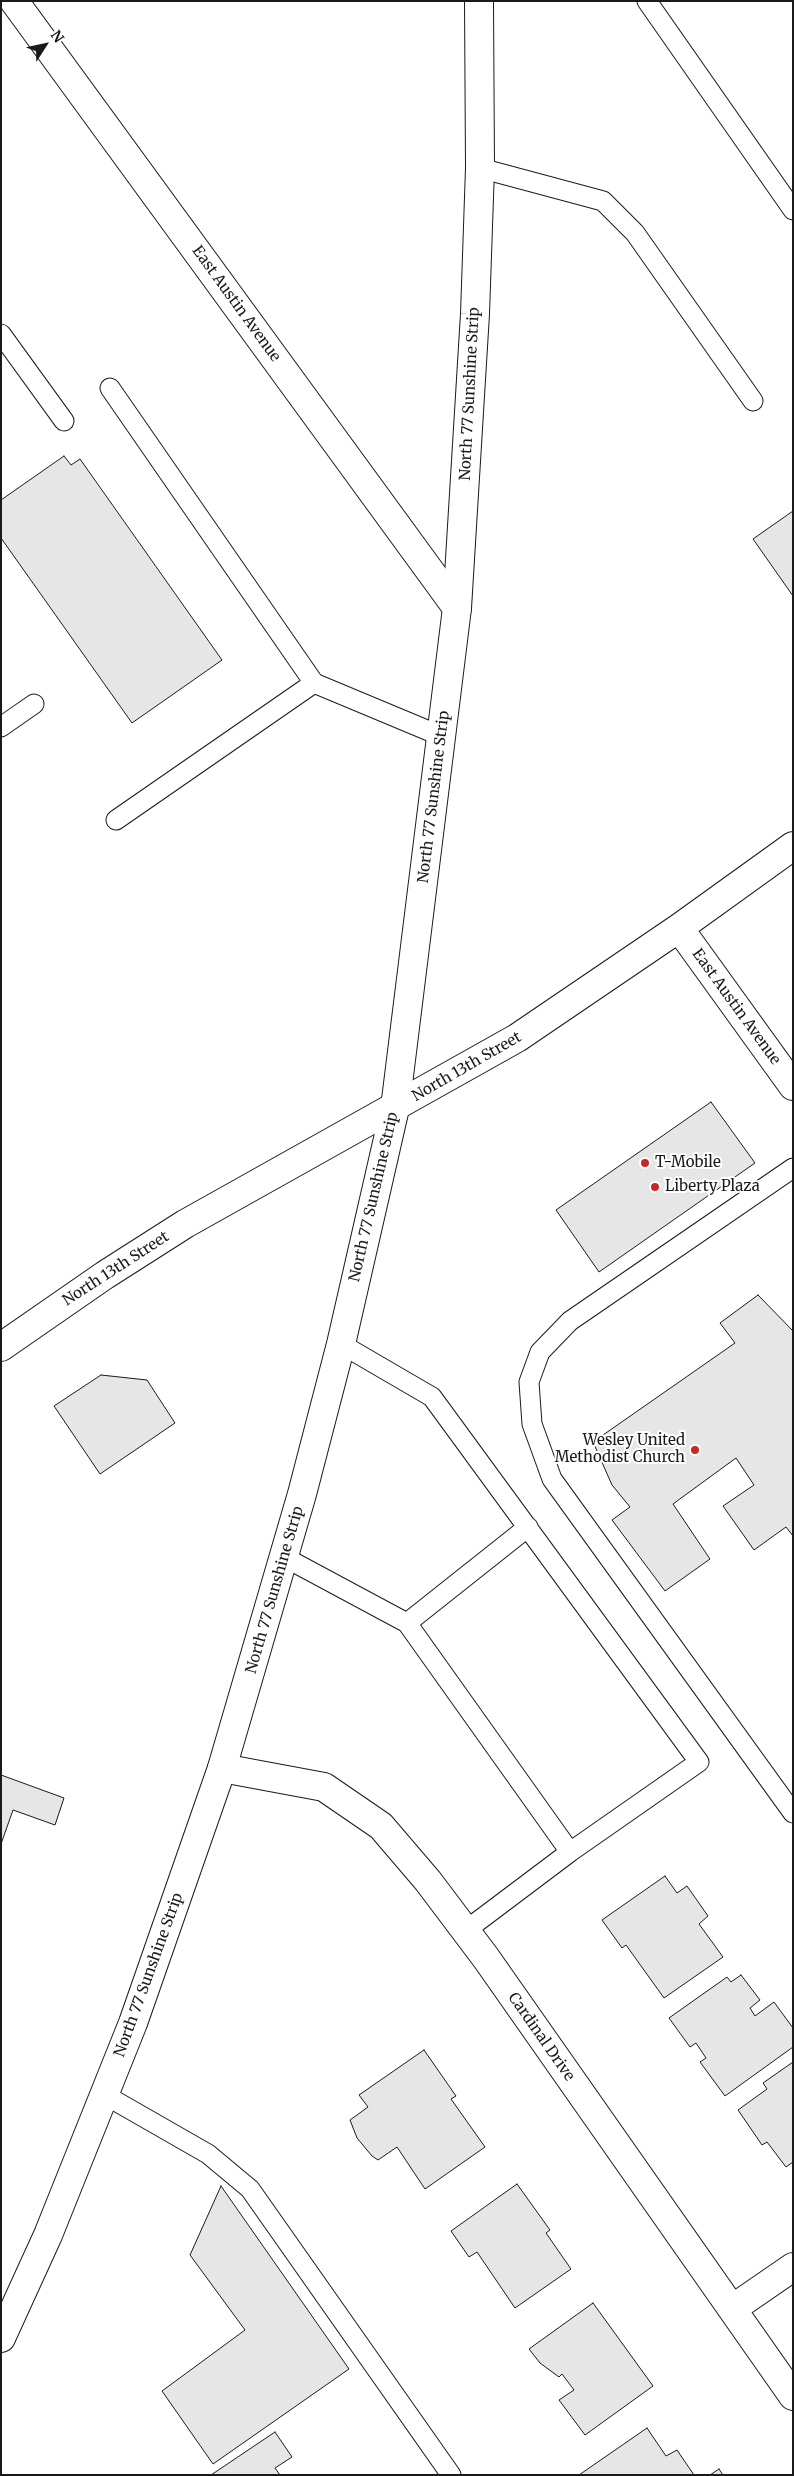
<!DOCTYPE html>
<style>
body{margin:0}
#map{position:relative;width:794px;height:2476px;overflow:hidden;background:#fff;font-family:Merriweather,serif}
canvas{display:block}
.frame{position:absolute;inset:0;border:2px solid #1a1a1a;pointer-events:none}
.north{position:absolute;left:20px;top:20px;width:50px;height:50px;-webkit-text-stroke:4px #fff;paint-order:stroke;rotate:55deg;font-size:14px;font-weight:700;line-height:20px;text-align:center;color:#1a1a1a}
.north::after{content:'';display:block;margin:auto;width:18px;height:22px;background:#1a1a1a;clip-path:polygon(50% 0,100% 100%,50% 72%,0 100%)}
</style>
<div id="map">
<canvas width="794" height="2476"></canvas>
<div class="frame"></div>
<div class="north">N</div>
</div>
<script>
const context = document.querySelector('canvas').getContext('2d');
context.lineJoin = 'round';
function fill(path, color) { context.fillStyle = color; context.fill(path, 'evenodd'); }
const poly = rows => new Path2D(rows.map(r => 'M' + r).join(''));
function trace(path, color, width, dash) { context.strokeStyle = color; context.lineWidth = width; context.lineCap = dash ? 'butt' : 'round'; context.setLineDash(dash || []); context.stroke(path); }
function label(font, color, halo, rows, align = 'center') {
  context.font = font + ' Merriweather,serif'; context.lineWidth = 4; context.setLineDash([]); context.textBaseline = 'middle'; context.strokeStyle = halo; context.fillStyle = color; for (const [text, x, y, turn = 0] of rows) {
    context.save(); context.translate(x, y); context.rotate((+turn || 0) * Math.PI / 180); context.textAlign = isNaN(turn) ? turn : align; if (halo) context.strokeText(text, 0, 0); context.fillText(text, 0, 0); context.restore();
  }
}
const building = poly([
 [64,456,71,465,80,459,222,660,132,723,1,538,1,500,64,456],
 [793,511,793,596,753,539,793,511],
 [711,1102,755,1163,599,1272,556,1210,711,1102],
 [758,1295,793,1331,793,1536,786,1527,754,1550,723,1506,754,1485,736,1458,673,1504,710,1559,665,1591,612,1520,630,1507,612,1485,593,1442,735,1343,720,1323,758,1295],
 [101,1375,147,1380,175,1423,100,1474,54,1406,101,1375],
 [1,1775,64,1798,55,1825,13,1810,1,1844,1,1775],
 [665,1876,677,1893,687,1886,708,1916,699,1924,723,1957,664,1998,626,1945,622,1948,602,1920,665,1876],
 [741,1975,760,2000,750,2008,755,2016,774,2002,793,2028,793,2047,725,2096,700,2062,706,2058,696,2043,690,2047,669,2018,727,1977,731,1982,741,1975],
 [424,2050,456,2096,451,2099,485,2147,425,2189,397,2147,378,2160,372,2156,357,2138,350,2120,368,2107,359,2095,424,2050],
 [793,2062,793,2162,786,2167,767,2142,762,2145,738,2110,767,2089,763,2083,793,2062],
 [517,2184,550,2230,546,2233,571,2269,515,2308,477,2252,469,2257,451,2231,517,2184],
 [221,2186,349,2369,213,2464,162,2391,245,2330,190,2255,221,2186],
 [593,2303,653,2386,585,2435,559,2400,574,2390,562,2374,559,2377,540,2363,529,2349,593,2303],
 [647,2428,666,2456,677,2450,694,2475,579,2475,647,2428],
 [275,2432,292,2457,275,2468,280,2475,211,2475,275,2432],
 [719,2469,723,2475,710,2475,719,2469]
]);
const service = poly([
 [647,1,793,210],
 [480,168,603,201,635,233,753,401],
 [1,334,64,421],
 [110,388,314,683,116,820],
 [314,683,441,736],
 [1,727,34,704],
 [793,1168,570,1321,540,1352,529,1382,532,1424,552,1479,793,1813],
 [341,1344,432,1397,699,1762,570,1852,465,1931],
 [284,1557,407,1623,570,1852],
 [407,1623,528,1527],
 [105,2095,208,2154,250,2189,451,2475]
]);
const minor = poly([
 [222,1768,324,1787,381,1826,428,1881,486,1958,793,2396],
 [732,2309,793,2267]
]);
const tertiary = poly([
 [14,1,457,608],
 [679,928,793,1086],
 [1,1347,105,1275,185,1224,517,1038,679,928,793,846]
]);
const primary = poly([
 [1,2338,48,2235,133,2023,222,1768,302,1494,341,1344,395,1108,457,608,475,314,480,168,479,1]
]);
const markers = [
 [645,1163,5,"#c62828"],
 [655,1187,5,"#c62828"],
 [695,1450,5,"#c62828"]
];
const streetNames = [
 ["East Austin Avenue",236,304,54],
 ["North 77 Sunshine Strip",470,394,-87],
 ["North 77 Sunshine Strip",434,797,-83],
 ["East Austin Avenue",736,1007,54],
 ["North 13th Street",467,1067,-30],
 ["North 77 Sunshine Strip",374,1197,-77],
 ["North 13th Street",116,1269,-33],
 ["North 77 Sunshine Strip",275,1590,-74],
 ["North 77 Sunshine Strip",149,1975,-70],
 ["Cardinal Drive",541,2037,55]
];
const poiNames = [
 ["T-Mobile",655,1163],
 ["Liberty Plaza",665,1187],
 ["Wesley United",685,1441,"right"],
 ["Methodist Church",685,1458,"right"]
];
fill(building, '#e6e6e6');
trace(building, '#1a1a1a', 1);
trace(service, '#1a1a1a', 21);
trace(minor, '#1a1a1a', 30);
trace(tertiary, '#1a1a1a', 30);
trace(primary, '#1a1a1a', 30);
trace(service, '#fff', 19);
trace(minor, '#fff', 28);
trace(tertiary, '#fff', 28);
trace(primary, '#fff', 28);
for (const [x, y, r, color] of markers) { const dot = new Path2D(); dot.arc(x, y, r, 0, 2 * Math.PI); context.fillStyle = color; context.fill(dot); trace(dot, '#fff', 2); }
label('15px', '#1a1a1a', '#fff', streetNames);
label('15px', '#1a1a1a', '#fff', poiNames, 'left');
</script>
